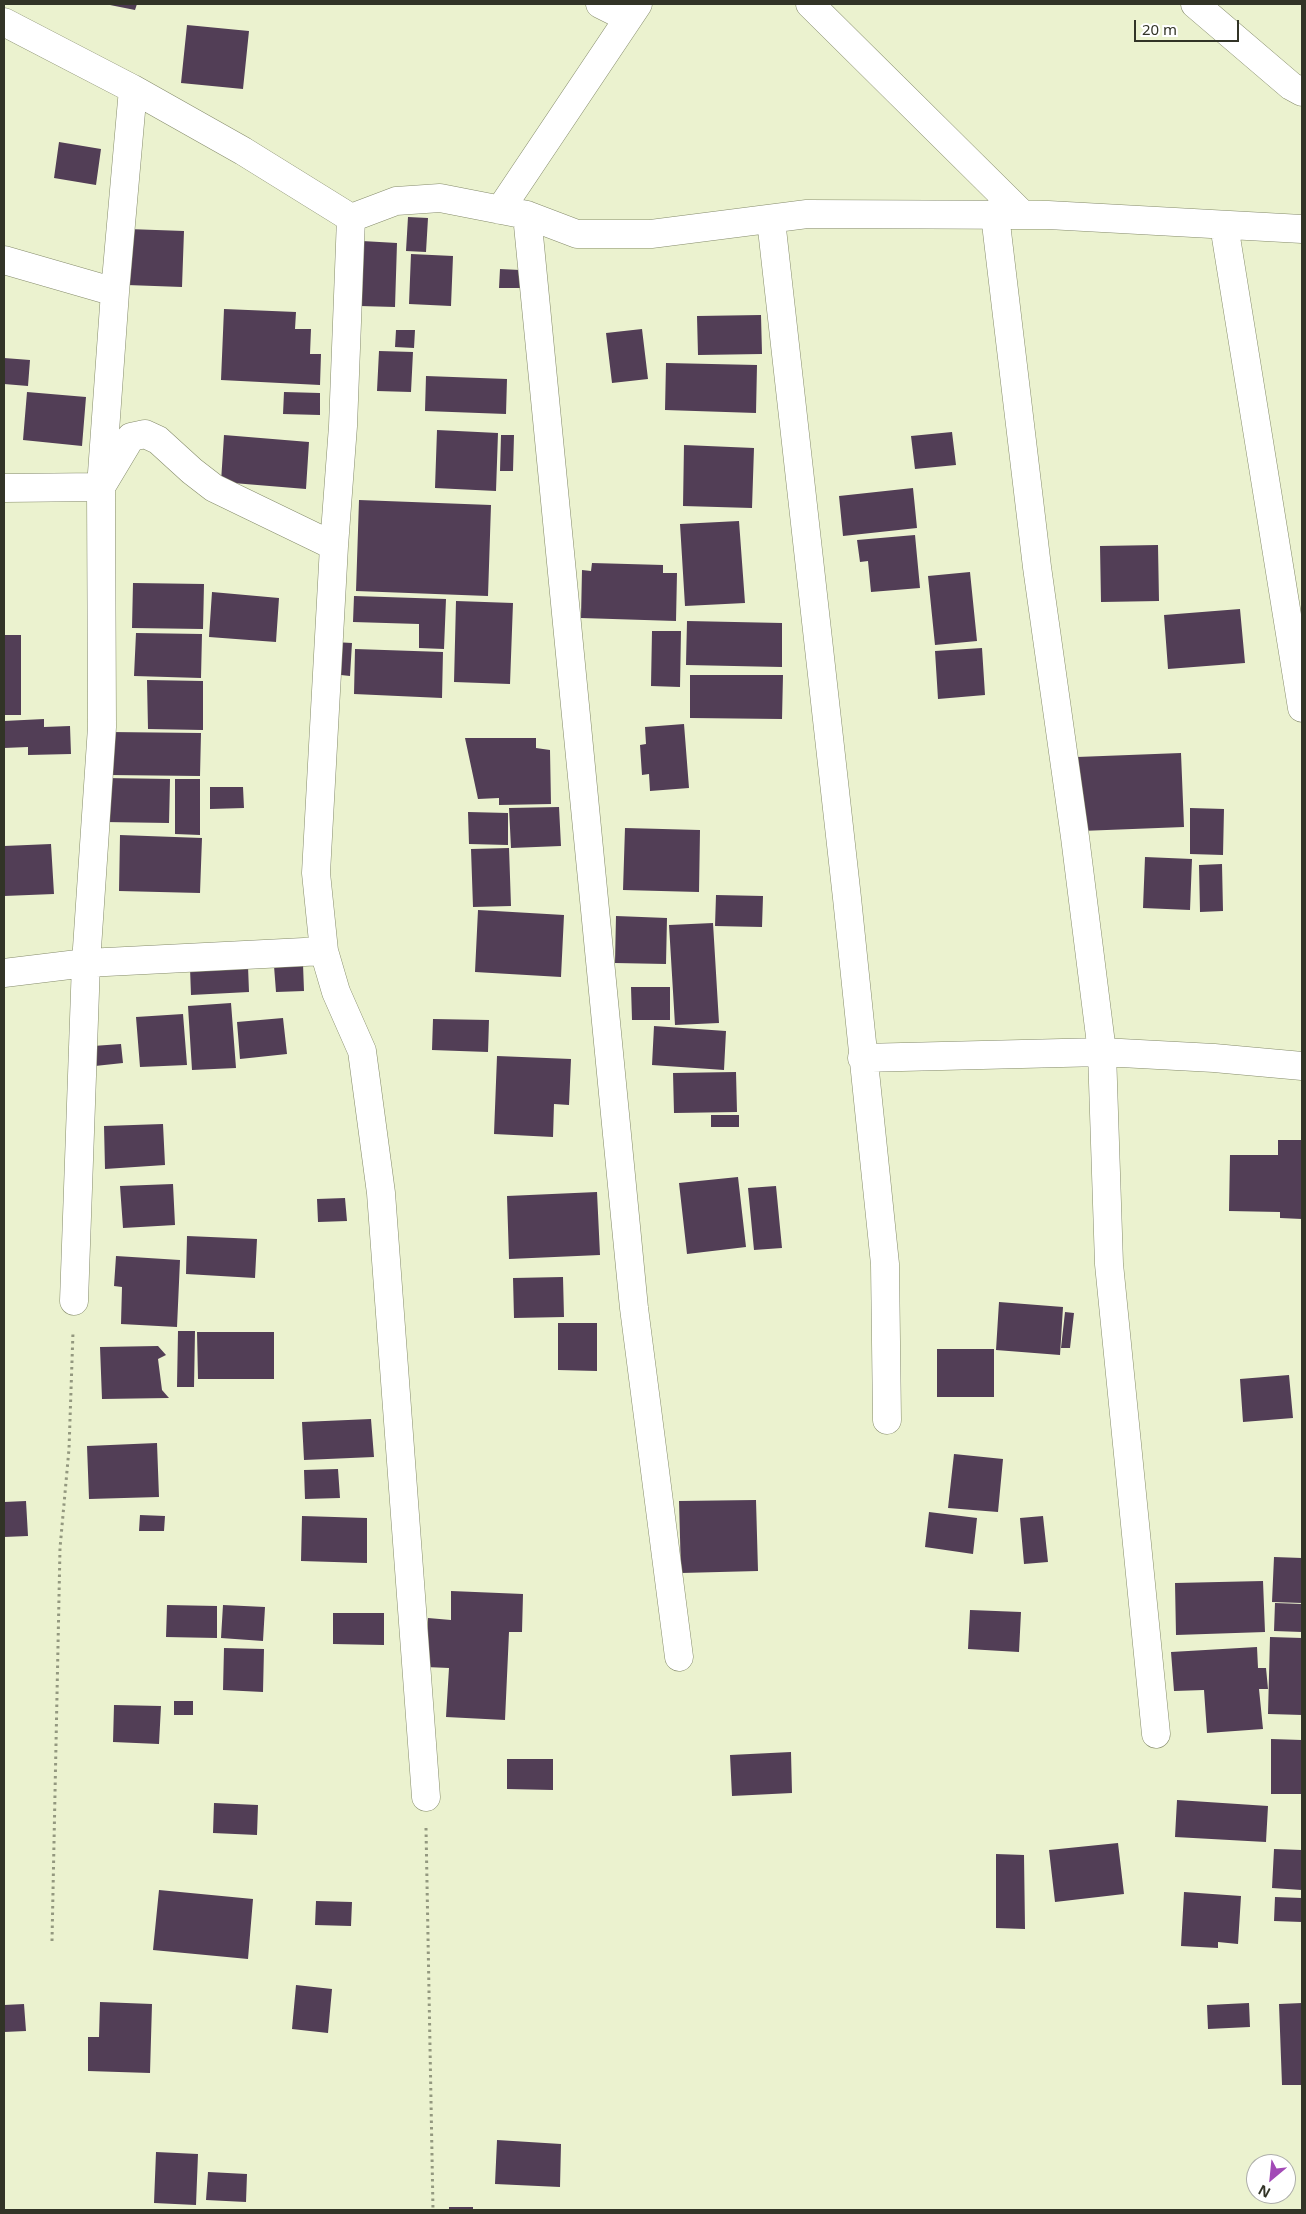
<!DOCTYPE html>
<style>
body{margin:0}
#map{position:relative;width:1306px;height:2214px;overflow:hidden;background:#ebf2cf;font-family:"Noto Sans",sans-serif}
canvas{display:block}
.frame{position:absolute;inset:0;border:5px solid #323427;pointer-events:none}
.north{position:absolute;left:1246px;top:2154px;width:50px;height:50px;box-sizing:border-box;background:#fff;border:1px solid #adaea9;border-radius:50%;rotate:208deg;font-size:14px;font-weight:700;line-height:20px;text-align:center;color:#323427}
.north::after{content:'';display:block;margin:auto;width:18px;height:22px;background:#a24ab6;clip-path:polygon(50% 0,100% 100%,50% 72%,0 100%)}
.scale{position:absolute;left:1134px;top:20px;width:105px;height:22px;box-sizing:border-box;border:2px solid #323427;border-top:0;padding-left:6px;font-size:15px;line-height:18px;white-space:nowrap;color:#323427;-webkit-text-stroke:4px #fff;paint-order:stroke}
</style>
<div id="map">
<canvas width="1306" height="2214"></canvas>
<div class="frame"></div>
<div class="north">N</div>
<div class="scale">20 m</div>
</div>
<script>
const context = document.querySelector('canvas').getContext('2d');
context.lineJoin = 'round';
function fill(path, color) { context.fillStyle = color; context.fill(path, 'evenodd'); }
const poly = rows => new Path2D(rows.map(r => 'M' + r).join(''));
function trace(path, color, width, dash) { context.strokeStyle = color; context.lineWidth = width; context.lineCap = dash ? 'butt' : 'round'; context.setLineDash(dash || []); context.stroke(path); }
const building = poly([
 [105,4,137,4,135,10],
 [187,25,249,31,243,89,181,83],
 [59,142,101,149,96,185,54,178],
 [408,217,428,218,426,252,406,251],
 [128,229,184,231,182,287,127,285],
 [362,241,397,243,395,307,360,306],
 [411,254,453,256,451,306,409,304],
 [500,269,520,270,520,288,499,288],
 [224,309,296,312,295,329,311,329,310,354,321,354,320,385,221,380],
 [761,315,762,354,698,355,697,316],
 [642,329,648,379,612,383,606,333],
 [396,330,415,330,414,348,395,347],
 [379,351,413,352,411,392,377,391],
 [4,358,30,360,28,386,4,384],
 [666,363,757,365,756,413,665,410],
 [426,376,507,379,506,414,425,411],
 [27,392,86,397,82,446,23,440],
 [284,392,320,393,320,415,283,414],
 [437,430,498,433,496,491,435,488],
 [952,432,956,465,915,469,911,436],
 [224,435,309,442,306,489,221,482],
 [501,435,514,435,513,471,500,471],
 [684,445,754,448,752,508,683,506],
 [913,488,917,528,843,536,839,496],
 [359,500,491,505,488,596,356,591],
 [739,521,745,603,685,606,680,524],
 [915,535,920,588,871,592,868,561,860,562,857,540],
 [1158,545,1159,601,1101,602,1100,546],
 [592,563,663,565,663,573,677,573,676,621,581,618,582,570,591,571],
 [970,572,977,641,935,645,928,576],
 [133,583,204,584,203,629,132,628],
 [212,592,279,598,276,642,209,637],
 [354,596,446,599,444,649,419,648,419,624,353,622],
 [456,601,513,603,510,684,454,682],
 [1240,609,1245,663,1168,669,1164,615],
 [687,621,782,623,782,667,686,665],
 [652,631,681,631,680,687,651,686],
 [136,633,202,634,201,678,134,676],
 [4,635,21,635,21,715,4,715],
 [334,642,352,643,350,676,332,674],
 [982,648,985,695,938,699,935,651],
 [355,649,443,652,442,698,354,694],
 [690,675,783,675,782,719,690,718],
 [147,680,203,681,203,730,148,729],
 [44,719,44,727,70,726,71,754,28,755,28,747,4,748,4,721],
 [684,724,689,788,650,791,649,774,642,775,640,745,646,744,645,727],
 [110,732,201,733,200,776,110,775],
 [465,738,536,738,536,748,550,750,551,804,499,805,499,798,478,799],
 [1181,753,1184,827,1081,831,1077,757],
 [104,778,170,779,169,823,104,822],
 [175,779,200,779,200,835,175,834],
 [210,787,243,787,244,808,210,809],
 [559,807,561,846,511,848,509,808],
 [1190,808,1224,809,1223,855,1190,854],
 [468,812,508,813,508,845,469,844],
 [625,828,700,830,699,892,623,890],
 [120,835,202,838,200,893,119,891],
 [51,844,54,894,4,896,4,846],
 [509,848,511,906,473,907,471,849],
 [1145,857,1192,859,1190,910,1143,908],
 [1222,864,1223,911,1200,912,1199,865],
 [716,895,763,896,762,927,715,926],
 [478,910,564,915,561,977,475,972],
 [616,916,667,918,666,964,615,963],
 [713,923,719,1023,675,1025,669,925],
 [303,964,304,991,276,992,274,966],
 [248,966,249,992,191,995,190,968],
 [631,987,670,987,670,1020,632,1020],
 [231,1003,236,1068,192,1070,188,1006],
 [183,1014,187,1065,140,1067,136,1017],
 [283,1018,287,1054,240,1059,237,1022],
 [433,1019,489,1020,488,1052,432,1050],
 [654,1026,726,1031,724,1070,652,1065],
 [121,1044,123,1063,95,1066,93,1046],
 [497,1056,571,1059,569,1105,554,1104,553,1137,494,1134],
 [736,1072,737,1112,674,1113,673,1073],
 [711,1115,739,1115,739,1127,711,1127],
 [163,1124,165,1165,105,1169,104,1126],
 [1278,1140,1302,1140,1302,1219,1280,1218,1280,1212,1229,1211,1230,1155,1278,1155],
 [738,1177,746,1247,687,1254,679,1183],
 [173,1184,175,1225,123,1228,120,1186],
 [776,1186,782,1248,754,1250,748,1188],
 [597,1192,600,1255,509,1259,507,1196],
 [345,1198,347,1221,318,1222,317,1199],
 [187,1236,257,1239,255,1278,186,1274],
 [116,1256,180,1260,177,1327,121,1324,122,1287,114,1286],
 [563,1277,564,1317,514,1318,513,1278],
 [999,1302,1063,1307,1060,1355,996,1350],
 [1065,1312,1074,1313,1070,1348,1061,1348],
 [558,1323,597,1323,597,1371,558,1370],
 [178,1331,195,1331,194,1387,177,1387],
 [197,1332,274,1332,274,1379,198,1379],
 [158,1346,166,1355,158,1359,162,1390,169,1398,102,1399,100,1347],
 [937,1349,994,1349,994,1397,937,1397],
 [1289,1375,1293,1418,1243,1422,1240,1379],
 [371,1419,374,1457,304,1460,302,1422],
 [157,1443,159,1497,89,1499,87,1446],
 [954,1454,1003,1459,998,1512,948,1508],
 [338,1469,340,1498,305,1499,304,1470],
 [756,1500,758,1571,681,1573,679,1501],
 [26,1501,28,1536,4,1537,4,1502],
 [929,1512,977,1518,973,1554,925,1547],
 [140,1515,165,1516,164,1531,139,1531],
 [302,1516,367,1518,367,1563,301,1561],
 [1043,1516,1048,1562,1024,1564,1020,1518],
 [1274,1557,1302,1558,1302,1603,1272,1602],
 [1263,1581,1265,1632,1176,1635,1175,1583],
 [451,1591,523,1594,522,1632,509,1632,505,1720,446,1717,449,1668,426,1667,428,1618,451,1620],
 [1275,1603,1302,1604,1302,1632,1274,1631],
 [167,1605,217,1606,217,1638,166,1637],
 [223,1605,265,1607,263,1641,221,1638],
 [970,1610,1021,1612,1019,1652,968,1649],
 [333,1613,384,1613,384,1645,333,1644],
 [1270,1637,1302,1638,1302,1715,1268,1714],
 [1257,1647,1258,1668,1266,1668,1268,1689,1259,1689,1263,1729,1207,1733,1204,1690,1174,1691,1171,1652],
 [224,1648,264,1649,263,1692,223,1690],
 [174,1701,193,1701,193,1715,174,1715],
 [114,1705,161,1706,159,1744,113,1742],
 [1271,1739,1302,1740,1302,1794,1271,1794],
 [791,1752,792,1793,732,1796,730,1755],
 [507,1759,553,1759,553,1790,507,1789],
 [1177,1800,1268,1806,1266,1842,1175,1837],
 [214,1803,258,1805,257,1835,213,1833],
 [1118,1843,1124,1894,1055,1902,1049,1850],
 [1274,1849,1302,1850,1302,1890,1272,1888],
 [996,1854,1024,1855,1025,1929,996,1928],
 [159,1890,253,1899,248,1959,153,1950],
 [1184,1892,1241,1896,1238,1944,1218,1942,1218,1948,1181,1946],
 [1275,1897,1302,1898,1302,1922,1274,1921],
 [316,1901,352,1902,351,1926,315,1925],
 [296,1985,332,1989,328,2033,292,2029],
 [100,2002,152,2004,150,2073,88,2071,88,2037,99,2037],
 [1249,2003,1250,2027,1208,2029,1207,2005],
 [1302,2003,1302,2085,1282,2085,1279,2004],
 [24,2004,26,2031,4,2032,4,2005],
 [497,2140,561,2144,560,2187,495,2184],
 [156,2152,198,2154,196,2205,154,2203],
 [208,2172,247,2174,246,2202,206,2200],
 [449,2207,473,2207,473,2210,449,2210]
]);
const path = poly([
 [426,1828,433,2210],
 [52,1941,60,1548,69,1449,73,1332]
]);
const minor = poly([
 [600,4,628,18],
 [810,4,1023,215],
 [1195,4,1291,86,1302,92],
 [4,22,133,89,243,151,351,218],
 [500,210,638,4],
 [527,215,634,1308,679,1657],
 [995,215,1037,567,1075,837,1102,1052,1109,1264,1156,1734],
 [351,218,343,426,334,546,316,873,324,951,336,992,362,1051,381,1193,426,1797],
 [351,218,396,201,440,198,527,215,577,234,651,234,807,214,1048,215,1302,229],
 [771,220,847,898,885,1264,887,1420],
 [1224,225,1302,708],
 [4,260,115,292],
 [4,488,101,487,131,437,145,434,158,440,192,471,214,488,334,546],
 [4,973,86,963,324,951],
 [862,1058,1102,1052,1214,1058,1302,1066],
 [74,1301,86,963,102,727,101,487,115,292,133,89]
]);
fill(building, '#523e56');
trace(minor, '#858b6b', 29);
trace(path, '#93987f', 3, [2.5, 4]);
trace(minor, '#fff', 28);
</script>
